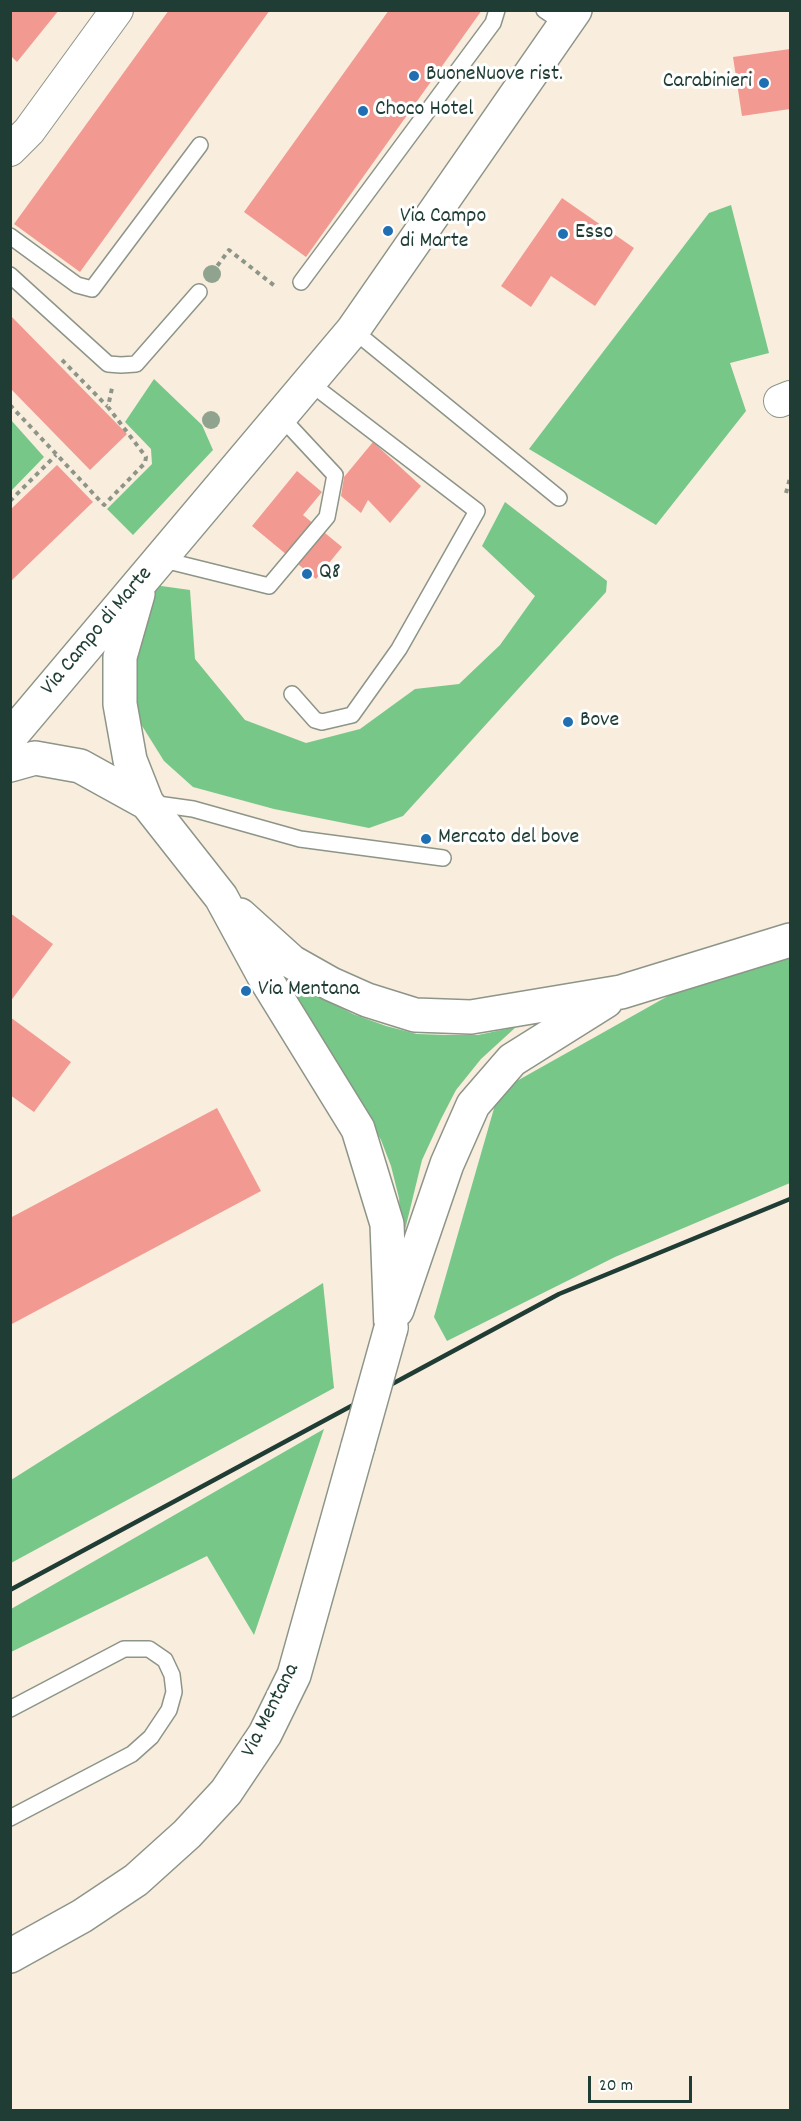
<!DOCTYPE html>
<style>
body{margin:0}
#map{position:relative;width:801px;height:2121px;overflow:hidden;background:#f9eddd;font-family:Dekko,sans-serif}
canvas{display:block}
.frame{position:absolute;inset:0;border:12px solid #1f3d34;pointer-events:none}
.scale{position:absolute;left:588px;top:2076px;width:104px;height:27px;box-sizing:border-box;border:3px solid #1f3d34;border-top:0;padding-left:8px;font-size:18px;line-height:21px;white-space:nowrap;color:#1f3d34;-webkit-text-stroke:4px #fff;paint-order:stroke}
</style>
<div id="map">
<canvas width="801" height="2121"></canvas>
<div class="frame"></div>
<div class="scale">20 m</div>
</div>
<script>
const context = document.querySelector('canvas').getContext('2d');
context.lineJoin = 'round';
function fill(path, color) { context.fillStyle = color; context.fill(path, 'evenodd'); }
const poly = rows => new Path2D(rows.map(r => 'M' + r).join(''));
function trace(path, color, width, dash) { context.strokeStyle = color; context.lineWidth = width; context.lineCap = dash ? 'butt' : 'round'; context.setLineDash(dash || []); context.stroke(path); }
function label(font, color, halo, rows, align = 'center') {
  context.font = font + ' Dekko,sans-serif'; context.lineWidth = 6; context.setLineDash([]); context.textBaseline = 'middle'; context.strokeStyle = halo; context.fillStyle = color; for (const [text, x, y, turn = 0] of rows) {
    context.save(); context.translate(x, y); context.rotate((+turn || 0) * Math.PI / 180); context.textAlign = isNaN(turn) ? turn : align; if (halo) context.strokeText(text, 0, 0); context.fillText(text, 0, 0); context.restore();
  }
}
const green = poly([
 [731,205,769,353,730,363,746,411,656,525,529,449,709,213],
 [154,379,202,425,213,450,133,535,107,509,152,464,151,449,125,422],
 [11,420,44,457,11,491],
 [505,502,607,581,606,592,403,816,369,828,274,809,193,787,164,761,139,721,133,647,154,585,190,590,195,659,245,720,306,743,360,729,415,689,459,684,500,645,535,596,482,546],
 [790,951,790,1183,615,1257,447,1341,434,1317,499,1091,693,982],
 [270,963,309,991,353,1014,386,1026,417,1034,446,1035,478,1035,516,1027,481,1059,456,1090,441,1119,422,1160,402,1242,399,1198,391,1166,381,1140,315,1026],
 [323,1283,334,1388,11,1563,11,1480],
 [324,1429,254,1635,207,1556,11,1652,11,1609]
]);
const building = poly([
 [10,10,59,10,17,62,10,55],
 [169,10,270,10,80,272,14,224],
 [389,10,482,10,306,257,244,212],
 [790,49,790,109,742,116,733,57],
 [562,198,634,248,595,306,551,276,531,307,501,286],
 [10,315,127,434,90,470,10,388],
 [373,442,421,486,390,523,368,500,361,513,341,496,344,477],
 [57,465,93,502,10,582,10,510],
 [297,471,322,492,303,515,342,547,316,579,252,526],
 [10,913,53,944,10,1002],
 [10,1017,71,1062,34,1112,10,1095],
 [217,1108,261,1191,10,1325,10,1218]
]);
const path = poly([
 [212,273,229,250,276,287],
 [62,360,107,406],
 [10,405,104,505,145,463,146,457,108,407,112,388],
 [786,493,790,478],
 [10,501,56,455]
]);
const lane = poly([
 [544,10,566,25],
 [10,236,77,285,92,289,200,145],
 [10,275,108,364,121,365,136,364,199,292],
 [301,282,493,23,497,10],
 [353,330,559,498],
 [160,559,269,586,327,517,335,475,281,417],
 [292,694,315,720,322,722,352,715,399,649,477,511,310,383],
 [150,803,193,809,300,839,443,858],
 [10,1709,124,1649,149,1649,165,1660,172,1675,174,1692,169,1710,151,1737,132,1754,10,1818]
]);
const street = poly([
 [10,150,29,131,117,10],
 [780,401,790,397]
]);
const secondary = poly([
 [138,594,120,657,120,704,130,760,147,803,221,897,265,978,358,1129,387,1224,391,1328],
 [10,737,353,330,575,10],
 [10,765,35,758,80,766,147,803],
 [240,915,292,962,331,984,367,1000,415,1015,471,1017,621,992,790,940],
 [397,1310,447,1164,473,1105,512,1060,606,1001],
 [10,1956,82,1916,136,1880,187,1834,226,1792,265,1734,294,1675,358,1446]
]);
const rail = poly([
 [10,1590,559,1294,790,1199]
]);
const secondaryBridge = poly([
 [358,1446,391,1328]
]);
const trees = [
 [212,274],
 [211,420]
];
const markers = [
 [414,76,6,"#1f6fb2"],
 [764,83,6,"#1f6fb2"],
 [363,111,6,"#1f6fb2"],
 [388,231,6,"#1f6fb2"],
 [563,234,6,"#1f6fb2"],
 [307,574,6,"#1f6fb2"],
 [568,722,6,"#1f6fb2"],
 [426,839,6,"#1f6fb2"],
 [246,991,6,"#1f6fb2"]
];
const poiNames = [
 ["BuoneNuove rist.",426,76],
 ["Carabinieri",752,83,"right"],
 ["Choco Hotel",375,111],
 ["Via Campo",400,218],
 ["di Marte",400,243],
 ["Esso",575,234],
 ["Q8",319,574],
 ["Bove",580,722],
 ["Mercato del bove",438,839],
 ["Via Mentana",258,991]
];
const streetNames = [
 ["Via Campo di Marte",98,632,-50],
 ["Via Mentana",272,1711,-63]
];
fill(green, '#77c788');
fill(building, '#f29a91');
trace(lane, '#8c9588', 18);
trace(street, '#8c9588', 34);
trace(secondary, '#8c9588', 36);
trace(path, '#8c9588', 4, [4.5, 4.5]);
trace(lane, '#fff', 15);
trace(street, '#fff', 32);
trace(secondary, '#fff', 33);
trace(rail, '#1f3d34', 4.5);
trace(secondaryBridge, '#8c9588', 36, []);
trace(secondaryBridge, '#fff', 33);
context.fillStyle = '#8fa38e';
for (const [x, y] of trees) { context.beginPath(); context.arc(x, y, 9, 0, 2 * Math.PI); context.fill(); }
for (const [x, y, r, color] of markers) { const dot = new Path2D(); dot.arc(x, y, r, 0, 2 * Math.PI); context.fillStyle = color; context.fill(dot); trace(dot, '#fff', 2); }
label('22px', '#1f3d34', '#fff', poiNames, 'left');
label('22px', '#1f3d34', '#fff', streetNames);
</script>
